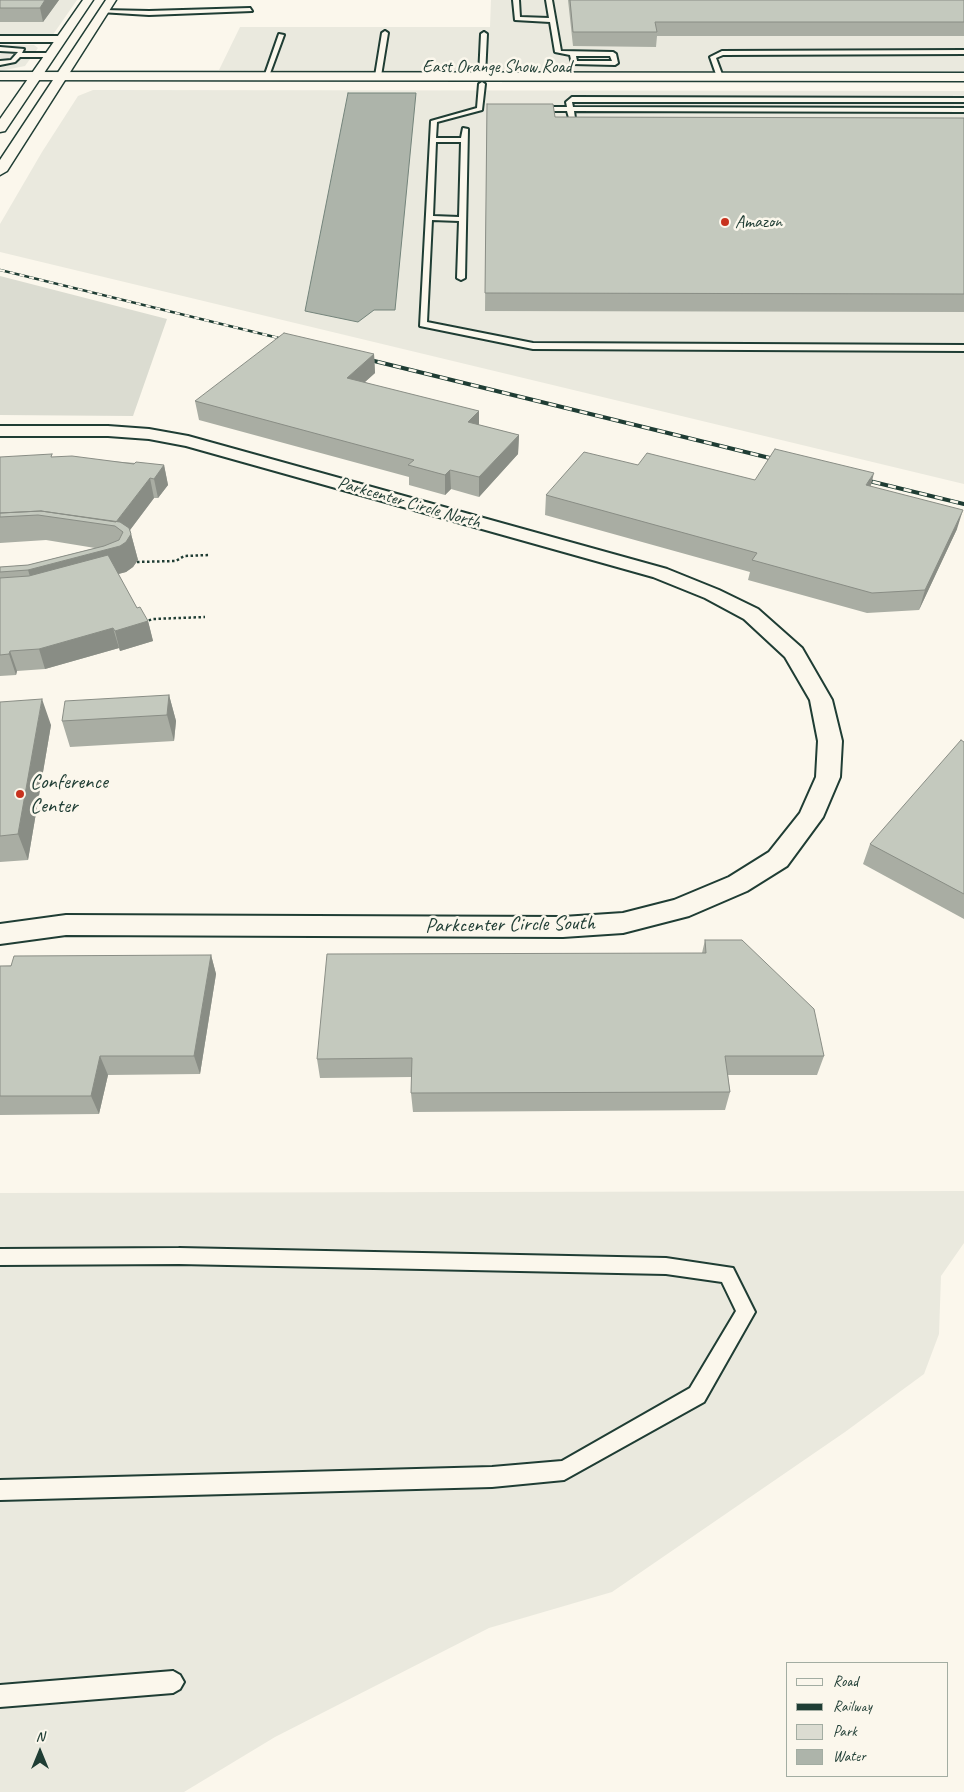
<!DOCTYPE html>
<style>
body{margin:0}
#map{position:relative;width:964px;height:1792px;overflow:hidden;background:#fbf7ec;font-family:Caveat,sans-serif}
canvas{display:block}
.legend{position:absolute;left:786px;top:1662px;width:162px;height:115px;box-sizing:border-box;background:#fbf7ec;border:1px solid #a3ada2;margin:0;padding:6px 9px;list-style:none;font-size:15px;color:#1f3d34}
.legend li{display:flex;align-items:center;gap:10px;height:25px}
.legend b{width:25px;border:1px solid #a3ada2}
.north{position:absolute;left:15px;top:1727px;width:50px;height:50px;-webkit-text-stroke:4px #fbf7ec;paint-order:stroke;rotate:0deg;font-size:14px;font-weight:700;line-height:20px;text-align:center;color:#1f3d34}
.north::after{content:'';display:block;margin:auto;width:18px;height:22px;background:#1f3d34;clip-path:polygon(50% 0,100% 100%,50% 72%,0 100%)}
</style>
<div id="map">
<canvas width="964" height="1792"></canvas>
<ul class="legend">
<li><b style="height:6px;background:#fbf7ec"></b>Road</li>
<li><b style="height:6px;background:#1f3d34"></b>Railway</li>
<li><b style="height:14px;background:#dbdcd1"></b>Park</li>
<li><b style="height:14px;background:#adb4aa"></b>Water</li>
</ul>
<div class="north">N</div>
</div>
<script>
const context = document.querySelector('canvas').getContext('2d');
context.lineJoin = 'round';
function fill(path, color) { context.fillStyle = color; context.fill(path, 'evenodd'); }
const poly = rows => new Path2D(rows.map(r => 'M' + r).join(''));
function trace(path, color, width, dash) { context.strokeStyle = color; context.lineWidth = width; context.lineCap = dash ? 'butt' : 'round'; context.setLineDash(dash || []); context.stroke(path); }
function label(font, color, halo, rows, align = 'center') {
  context.font = font + ' Caveat,sans-serif'; context.lineWidth = 5; context.setLineDash([]); context.textBaseline = 'middle'; context.strokeStyle = halo; context.fillStyle = color; for (const [text, x, y, turn = 0] of rows) {
    context.save(); context.translate(x, y); context.rotate((+turn || 0) * Math.PI / 180); context.textAlign = isNaN(turn) ? turn : align; if (halo) context.strokeText(text, 0, 0); context.fillText(text, 0, 0); context.restore();
  }
}
const built = poly([
 [0,0,77,0,52,36,0,36],
 [491,0,964,0,964,74,219,70,240,27,490,27],
 [0,45,34,45,38,48,25,66,0,71],
 [93,90,964,91,964,484,0,252,0,224,42,152,78,96],
 [964,1191,964,1243,941,1276,939,1334,924,1374,845,1432,612,1592,489,1628,275,1737,184,1792,0,1792,0,1193]
]);
const green = poly([
 [0,276,167,319,133,416,0,415]
]);
const water = poly([
 [348,93,416,93,395,310,374,310,358,322,305,311,348,93]
]);
const path = poly([
 [137,562,176,561,184,556,209,555],
 [144,622,153,619,205,617]
]);
const lane = poly([
 [513,0,519,0,520,17,549,18,546,0,552,0,561,51,613,52,616,54,618,63,615,65,572,64,570,55,555,52,550,22,515,20,513,0],
 [576,56,610,56,612,61,577,61,576,56],
 [250,8,252,11,149,15,100,12,103,10,149,11,250,8],
 [385,31,388,33,381,76,378,78,375,76,382,33,385,31],
 [484,32,487,34,485,76,482,78,479,76,481,34,484,32],
 [279,34,284,35,269,76,264,77,279,34],
 [0,47,24,49,22,53,49,53,52,55,49,57,20,57,15,62,0,65,0,61,11,60,18,52,0,51,0,47],
 [964,50,964,54,723,55,716,58,723,77,720,79,717,77,710,57,722,51,964,50],
 [482,82,485,84,482,110,437,122,436,138,461,138,463,128,468,129,465,278,461,280,457,278,459,221,432,220,427,322,533,343,964,345,964,351,533,349,420,326,431,121,477,108,479,84,482,82],
 [436,142,461,142,459,217,433,216,436,142],
 [572,97,964,98,964,102,572,102,573,107,964,108,964,112,574,111,575,118,572,120,569,118,567,111,536,111,533,109,536,107,567,107,566,102,572,97],
 [179,1248,666,1258,733,1268,755,1312,704,1402,564,1480,492,1487,0,1500,0,1480,492,1467,562,1461,690,1388,736,1311,722,1282,666,1274,179,1264,0,1265,0,1249,179,1248],
 [173,1671,180,1675,184,1682,180,1689,173,1693,0,1707,0,1685,173,1671]
]);
const street = poly([
 [0,36,60,36,65,39,60,42,0,42,0,36],
 [0,426,108,426,149,429,188,436,667,569,719,590,758,609,802,648,832,700,842,741,840,777,823,817,787,866,747,891,689,916,623,933,563,937,66,935,0,944,0,924,66,915,563,917,623,913,674,900,729,877,769,852,800,813,816,777,818,741,810,700,785,657,744,619,705,598,653,577,186,446,149,439,108,436,0,436,0,426]
]);
const secondary = poly([
 [0,72,964,73,964,81,0,80,0,72]
]);
const primary = poly([
 [83,0,93,0,5,131,0,132,0,119,83,0],
 [106,0,116,0,7,171,0,175,0,160,106,0]
]);
const railFar1 = poly([
 [0,270,291,341]
]);
const rail = poly([
 [362,358,782,461],
 [857,478,964,504]
]);
const wall = poly([
 [0,0,59,0,43,22,0,22],
 [568,0,964,0,964,36,657,36,656,47,573,46],
 [487,104,555,117,964,118,964,312,485,311],
 [374,354,375,373,365,382,479,425,519,435,518,454,479,497,451,489,445,495,409,485,409,477,199,420,195,401],
 [0,457,52,457,164,465,168,485,158,498,154,498,130,530,138,560,133,567,126,572,118,574,137,608,148,621,153,641,120,651,119,648,45,669,17,671,16,675,0,676,0,567,28,565,95,548,46,540,0,543],
 [638,465,755,480,870,486,957,529,919,610,867,613,748,580,750,572,545,515,546,495],
 [169,695,176,721,174,741,70,747,62,721],
 [0,702,51,725,28,860,0,862],
 [964,742,964,919,863,864,870,844],
 [705,940,824,1056,817,1075,728,1075,730,1092,725,1110,413,1112,411,1093,412,1077,320,1078,317,1059,702,953],
 [211,955,216,974,200,1074,108,1075,99,1114,0,1115,0,966]
]);
const shadedWall = poly([
 [45,0,59,0,43,22,40,8],
 [374,354,375,373,348,397,347,378],
 [479,411,479,430,468,422],
 [519,435,518,454,479,497,479,477],
 [164,465,168,485,158,498,154,479],
 [450,470,451,489,445,495,445,475],
 [874,473,869,493,866,485],
 [150,478,154,498,124,538,123,532,115,526,113,526],
 [963,510,957,529,919,610,925,590],
 [131,534,138,560,133,567,126,572,36,596,28,570,120,546],
 [148,621,153,641,120,651,115,631],
 [113,628,119,648,45,669,39,649],
 [10,651,17,671,16,675,9,654],
 [169,695,176,721,174,741,167,715],
 [42,699,51,725,28,860,18,834],
 [211,955,216,974,200,1074,194,1056],
 [100,1056,108,1075,99,1114,91,1096]
]);
const building = poly([
 [0,0,45,0,40,8,0,8,0,0],
 [570,0,964,0,964,22,655,22,657,32,573,32,570,0],
 [487,104,553,104,555,117,964,118,964,294,485,293,487,104],
 [284,333,374,354,347,378,479,411,468,422,519,435,479,477,450,470,445,475,408,465,414,460,195,401,284,333],
 [775,449,874,473,866,485,963,510,925,590,872,593,752,560,757,553,546,495,584,452,638,465,647,453,755,480,775,449],
 [52,454,51,457,72,456,134,464,136,462,164,465,154,479,150,478,116,522,41,511,0,513,0,457,52,454],
 [41,511,120,522,129,528,131,534,126,542,120,546,28,570,0,572,0,567,28,565,104,546,119,540,123,532,115,526,38,515,0,517,0,513,41,511],
 [108,555,137,608,140,607,148,621,115,631,113,628,39,649,10,651,9,654,0,655,0,578,29,576,108,555],
 [169,695,167,715,62,721,65,701,169,695],
 [42,699,18,834,0,836,0,702,42,699],
 [961,740,964,742,964,894,870,844,961,740],
 [705,940,742,940,814,1009,824,1056,725,1056,730,1092,411,1093,412,1058,317,1059,327,954,706,953,705,940],
 [211,955,194,1056,100,1056,91,1096,0,1096,0,966,11,966,14,956,211,955]
]);
const markers = [
 [725,222,5,"#c8321e"],
 [20,794,5,"#c8321e"]
];
const farStreetnames = [
 ["East Orange Show Road",497,67],
 ["Parkcenter Circle North",409,503,16]
];
const farPoinames = [
 ["Amazon",735,222]
];
const poiNames = [
 ["Conference",30,782],
 ["Center",30,806]
];
const streetNames = [
 ["Parkcenter Circle South",510,925,-1]
];
fill(built, '#eae9de');
fill(green, '#dbdcd1');
fill(water, '#adb4aa');
trace(water, '#74847b', 1);
trace(lane, '#1f3d34', 4);
trace(street, '#1f3d34', 4);
trace(secondary, '#1f3d34', 3);
trace(primary, '#1f3d34', 3);
trace(path, '#1f3d34', 2.5, [2.5, 2.5]);
fill(lane, '#fbf7ec');
fill(street, '#fbf7ec');
fill(secondary, '#fbf7ec');
fill(primary, '#fbf7ec');
trace(railFar1, '#1f3d34', 2.5);
trace(rail, '#1f3d34', 4);
trace(railFar1, '#fbf7ec', 2, [5]);
trace(rail, '#fbf7ec', 2.5, [8]);
fill(wall, '#a9ada3');
fill(shadedWall, '#898d85');
fill(building, '#c4c9be');
trace(building, '#898d85', 1);
for (const [x, y, r, color] of markers) { const dot = new Path2D(); dot.arc(x, y, r, 0, 2 * Math.PI); context.fillStyle = color; context.fill(dot); trace(dot, '#fbf7ec', 2); }
label('18px', '#1f3d34', '#fbf7ec', farStreetnames);
label('18px', '#1f3d34', '#fbf7ec', farPoinames, 'left');
label('21px', '#1f3d34', '#fbf7ec', poiNames, 'left');
label('21px', '#1f3d34', '#fbf7ec', streetNames);
</script>
